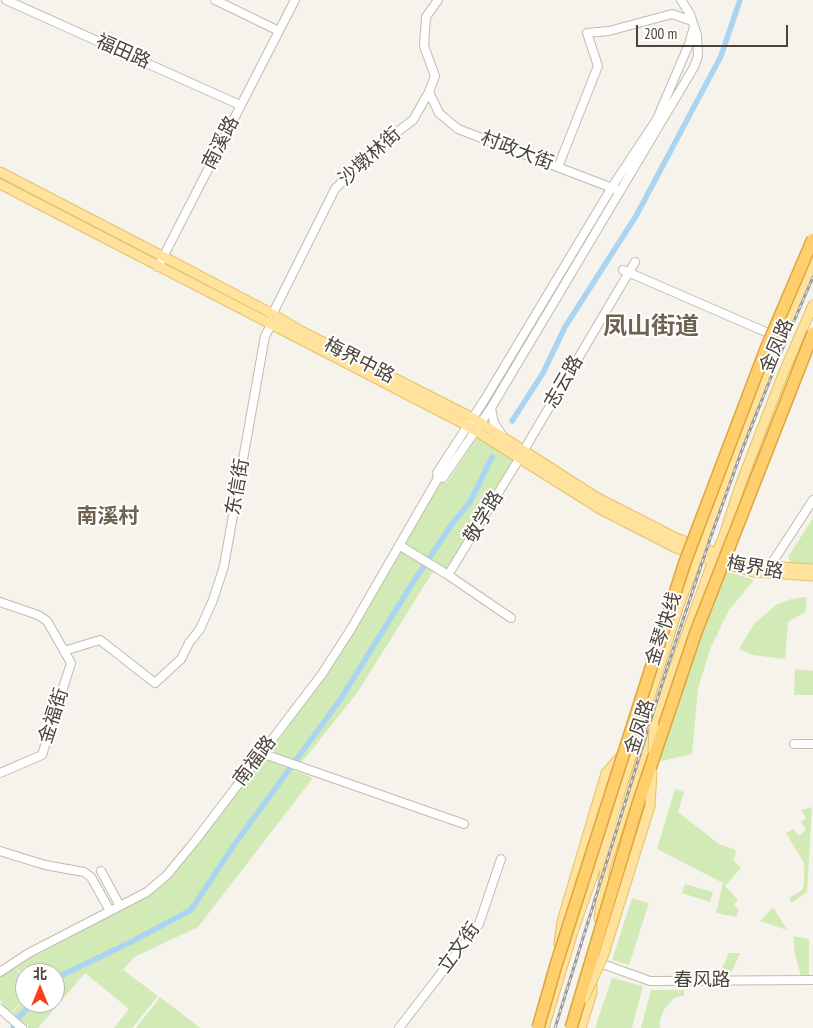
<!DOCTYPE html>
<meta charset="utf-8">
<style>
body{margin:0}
#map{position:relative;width:813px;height:1028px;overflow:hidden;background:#f6f3ec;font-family:"PT Sans Narrow","Noto Sans SC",sans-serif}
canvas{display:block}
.north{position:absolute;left:15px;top:963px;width:50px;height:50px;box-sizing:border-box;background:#fff;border:1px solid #b7b4b0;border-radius:50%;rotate:0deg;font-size:14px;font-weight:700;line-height:20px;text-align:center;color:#4b4439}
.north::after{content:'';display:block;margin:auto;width:18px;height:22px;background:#fc3f1d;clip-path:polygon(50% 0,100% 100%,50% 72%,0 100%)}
.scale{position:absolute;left:636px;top:25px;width:152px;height:22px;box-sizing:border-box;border:2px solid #4b4439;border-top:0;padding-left:6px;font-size:15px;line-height:18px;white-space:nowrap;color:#4b4439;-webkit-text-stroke:4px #fff;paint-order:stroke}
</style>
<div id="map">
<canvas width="813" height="1028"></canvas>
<div class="north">北</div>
<div class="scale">200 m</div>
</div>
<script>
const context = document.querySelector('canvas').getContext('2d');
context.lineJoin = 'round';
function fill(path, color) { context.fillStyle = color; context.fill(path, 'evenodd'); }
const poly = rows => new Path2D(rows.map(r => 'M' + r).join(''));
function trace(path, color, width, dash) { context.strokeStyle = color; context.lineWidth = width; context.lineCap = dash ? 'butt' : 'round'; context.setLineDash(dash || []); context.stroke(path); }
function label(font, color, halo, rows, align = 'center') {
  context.font = font + ' "PT Sans Narrow","Noto Sans SC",sans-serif'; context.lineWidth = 4; context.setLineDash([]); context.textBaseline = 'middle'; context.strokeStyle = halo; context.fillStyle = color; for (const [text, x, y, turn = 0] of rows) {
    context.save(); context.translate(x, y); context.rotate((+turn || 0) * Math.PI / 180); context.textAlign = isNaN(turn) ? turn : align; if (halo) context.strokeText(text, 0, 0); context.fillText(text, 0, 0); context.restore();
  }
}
const green = poly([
 [477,437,513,460,446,569,432,573,357,693,302,762,270,751,322,681,441,483,447,483],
 [813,518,813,564,791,563,788,557],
 [722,570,754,580,729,610,711,647,698,688,692,754,657,762],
 [807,597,805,612,788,622,785,659,752,655,739,649,754,624,776,605,791,599],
 [795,669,813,671,813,695,794,695],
 [263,758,313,778,198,927,134,957,123,970,158,996,132,1028,114,1028,129,1009,85,973,38,1028,29,1028,12,1013,25,999,25,1003,55,1003,55,973,25,973,25,980,16,966,148,895],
 [675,789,684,792,678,812,719,844,736,850,734,861,741,868,725,886,738,900,734,905,739,910,736,917,716,913,723,883,657,849],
 [812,807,807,892,791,903,789,898,802,890,804,885,804,863,786,833,793,829,799,836,806,830,801,822,806,818,801,810],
 [685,884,713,892,710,902,682,893],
 [632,898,649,903,629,965,612,960],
 [773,907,787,930,760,921],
 [793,936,809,939,809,978,802,979,795,955],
 [729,953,740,953,730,975,719,974],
 [15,966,25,983,25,998,11,1013,4,1007,0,1000,0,975],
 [612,978,643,986,632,1028,595,1028],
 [651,990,684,990,684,995,674,998,665,1008,660,1019,660,1028,641,1028],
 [160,997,200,1028,136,1028]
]);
const canal = poly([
 [512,421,543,373,565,327,636,216,721,56,740,0],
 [55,980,58,977,129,943,191,910,234,845,340,700,412,584,452,524,470,502,492,457],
 [13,1028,15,1021,33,1003]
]);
const minor = poly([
 [6,0,240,105],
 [279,31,295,0],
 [429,92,439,113,458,129,615,189],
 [558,167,598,66,587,33,609,31,672,14,692,21],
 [158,267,279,31,215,0],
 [623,270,775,336],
 [272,315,335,189,367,155,413,120,429,92,435,76,424,46,426,17,438,0],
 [491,408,443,478,438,478,437,473,485,399,612,187,657,119,689,44,694,27],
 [502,435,494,423,491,408,694,67,698,56,697,35,690,14,681,0],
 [524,450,635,262],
 [399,545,448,575,511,618],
 [770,566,813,500],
 [448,575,519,459],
 [0,602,38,615,47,621,71,663,42,755,0,773],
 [64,651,100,640,155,683,181,659,189,643,200,629,213,600,224,566,265,336,271,325],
 [794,744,813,744],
 [261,753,464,824],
 [0,851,45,865,84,872,91,877,110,911],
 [101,871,120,906],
 [597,962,650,981,813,980],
 [0,972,29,953,147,892,167,875,195,841,322,674,351,629,438,478],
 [0,1009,22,1028],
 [399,1028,479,924,501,859]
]);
const major = poly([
 [0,172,164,257,267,311,301,331,473,418,596,497,676,538,734,560,765,566,813,569],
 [0,184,468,426,600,509,674,547,698,556,754,572,813,576],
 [599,919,605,868,637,772,713,560,723,538,741,483,783,374,813,305],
 [559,944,562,921,606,773,622,755],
 [544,1028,573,932,604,843,678,608,698,556,747,420,813,263],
 [581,1028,592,993,592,982]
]);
const rail = poly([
 [555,1028,667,668,710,539,742,450,788,335,813,277]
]);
const majorBridge = poly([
 [653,752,654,726],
 [584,998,603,957,650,806,652,772]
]);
const highwayBridge = poly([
 [538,1028,556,965,685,562,766,349,813,239],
 [571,1028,638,804,696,632,813,333]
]);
const streetNames = [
 ["福田路",123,52,24],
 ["南溪路",221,143,-63],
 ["村政大街",517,151,21],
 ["沙墩林街",370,157,-42],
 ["金凤路",777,346,-67],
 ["梅界中路",359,361,27],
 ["志云路",564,382,-60],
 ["东信街",238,487,-80],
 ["敬学路",484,517,-59],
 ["梅界路",755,568,10],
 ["金琴快线",664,629,-72],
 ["金福街",54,716,-72],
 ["金凤路",640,727,-72],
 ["南福路",255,761,-53],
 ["立文街",459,948,-54],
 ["春风路",702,981]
];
const quarterNames = [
 ["南溪村",108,517]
];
const districtNames = [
 ["凤山街道",651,327]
];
fill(green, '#d2eab5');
trace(canal, '#a9d4f2', 5.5);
trace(minor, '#c2bbae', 10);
trace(major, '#e6c16a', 11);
trace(minor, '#fff', 8);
trace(major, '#ffe39c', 9);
trace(rail, '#9a9a9a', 3);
trace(rail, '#fff', 1, [4]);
trace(majorBridge, '#e6c16a', 11, []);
trace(highwayBridge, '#e0a43c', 14, []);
trace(majorBridge, '#ffe39c', 9);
trace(highwayBridge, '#ffcf6e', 11);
label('19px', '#4b4439', '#fff', streetNames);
label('bold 21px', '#6e6250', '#fff', quarterNames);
label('bold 24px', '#6e6250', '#fff', districtNames);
</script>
